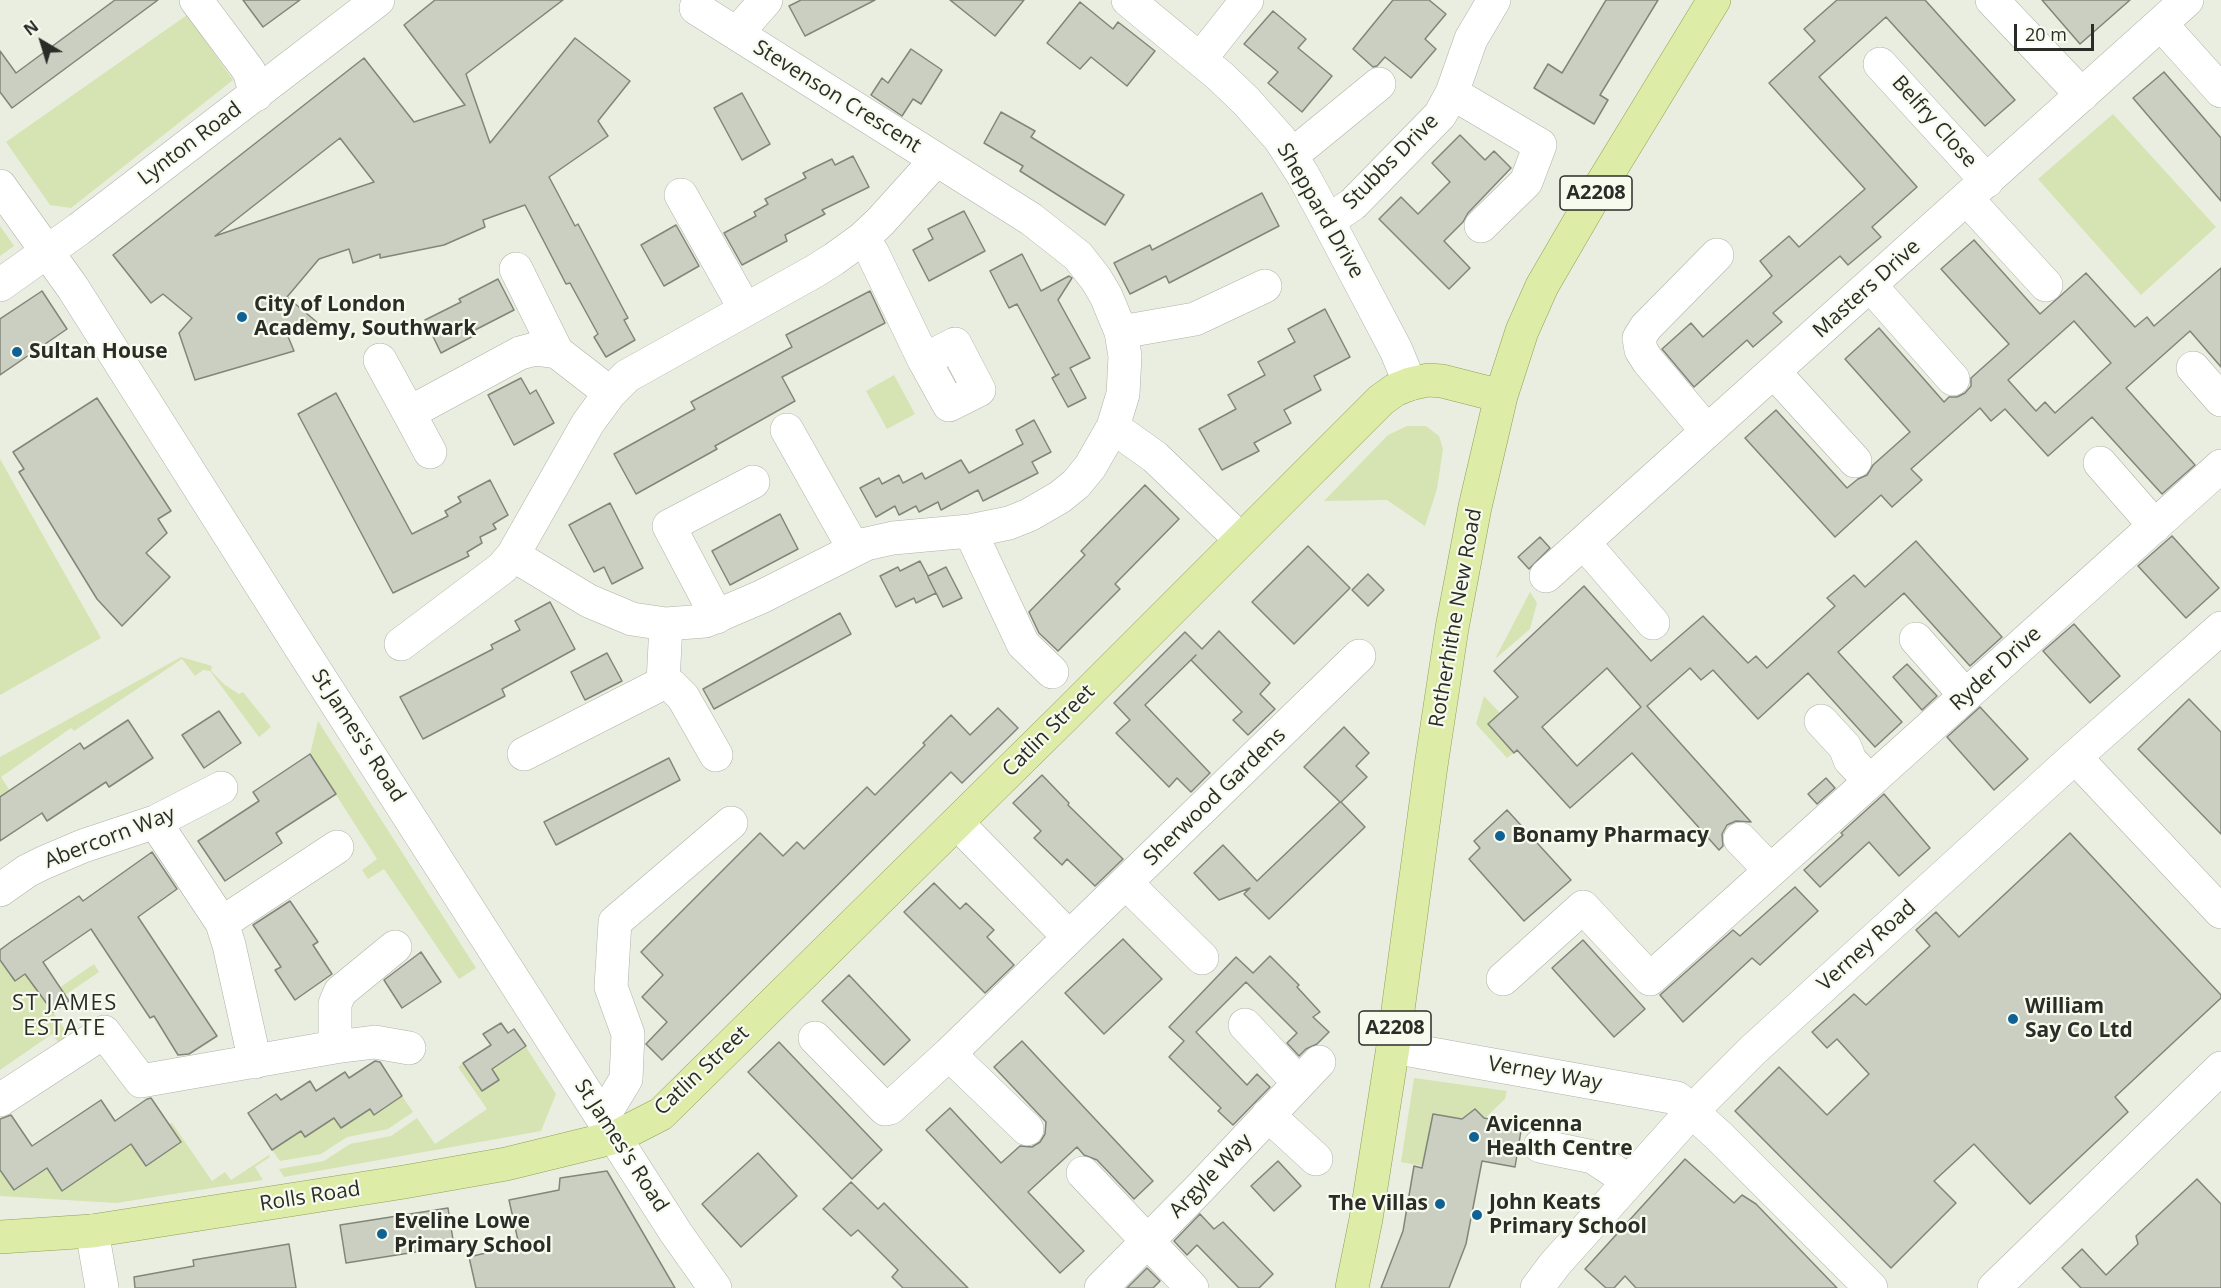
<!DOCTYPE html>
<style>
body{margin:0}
#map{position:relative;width:2221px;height:1288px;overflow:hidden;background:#eaeee1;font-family:"Open Sans",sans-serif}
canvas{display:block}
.north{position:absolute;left:12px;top:12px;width:60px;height:60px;-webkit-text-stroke:4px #f7fbee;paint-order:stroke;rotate:322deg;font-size:16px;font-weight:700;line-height:24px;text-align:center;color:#2b2c28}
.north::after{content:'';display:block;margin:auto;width:21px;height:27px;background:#2b2c28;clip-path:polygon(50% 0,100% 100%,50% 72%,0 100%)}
.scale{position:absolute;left:2014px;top:24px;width:80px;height:27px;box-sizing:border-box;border:3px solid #2b2c28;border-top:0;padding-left:8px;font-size:18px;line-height:21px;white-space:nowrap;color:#2b2c28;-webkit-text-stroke:4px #f7fbee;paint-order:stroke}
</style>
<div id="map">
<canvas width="2221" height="1288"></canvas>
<div class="north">N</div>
<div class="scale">20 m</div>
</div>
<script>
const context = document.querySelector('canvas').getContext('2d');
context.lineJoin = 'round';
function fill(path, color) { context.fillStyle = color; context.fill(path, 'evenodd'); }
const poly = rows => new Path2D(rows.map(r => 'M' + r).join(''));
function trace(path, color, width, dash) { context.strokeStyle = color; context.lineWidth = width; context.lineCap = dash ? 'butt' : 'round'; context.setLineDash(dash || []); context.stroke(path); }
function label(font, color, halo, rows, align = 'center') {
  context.font = font + ' "Open Sans",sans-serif'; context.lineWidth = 4.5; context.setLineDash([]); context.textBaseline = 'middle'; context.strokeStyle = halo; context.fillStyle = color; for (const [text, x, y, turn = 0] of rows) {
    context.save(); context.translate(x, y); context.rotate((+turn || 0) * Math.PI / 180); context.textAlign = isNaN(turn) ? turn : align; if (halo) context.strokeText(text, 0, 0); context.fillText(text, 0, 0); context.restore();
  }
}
const green = poly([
 [187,15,233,80,71,208,50,205,6,142],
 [2113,114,2216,227,2141,295,2038,179],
 [0,226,14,246,0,256],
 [894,375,915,414,887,429,866,391],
 [1407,426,1426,426,1439,436,1443,449,1437,489,1425,526,1387,500,1324,501,1388,435],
 [0,459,101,638,0,695],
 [1530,592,1537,603,1530,629,1495,659],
 [181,657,212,666,211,671,225,685,239,694,243,692,271,727,259,737,210,671,203,670,195,676,182,659,74,731,71,728,1,777,12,794,0,802,0,757],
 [1484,696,1500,713,1488,724,1514,753,1507,758,1476,724],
 [318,721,476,968,459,979,384,869,368,879,362,870,377,859,310,754],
 [0,960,15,981,31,970,49,995,94,964,99,972,49,1006,69,1036,64,1050,52,1034,0,1070],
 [526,1047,556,1094,541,1131,284,1177,279,1169,324,1161,350,1144,391,1136,417,1118,435,1144,487,1109,458,1067,463,1063,482,1091,492,1069],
 [1414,1078,1507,1091,1505,1099,1484,1119,1472,1112,1465,1119,1433,1114,1426,1151,1449,1171,1401,1162],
 [402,1096,413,1112,388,1129,347,1137,321,1154,280,1161,272,1150,301,1131,306,1137,334,1118,370,1109,374,1115],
 [172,1123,212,1181,225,1172,231,1180,269,1155,270,1157,255,1167,263,1180,116,1203,0,1196,0,1170,14,1190,47,1168,62,1190,131,1144,146,1166,181,1142,169,1124]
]);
const building = poly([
 [115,0,158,0,12,108,0,92,0,51,16,73,115,0],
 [243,0,300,0,263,27,243,0],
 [435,0,563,0,466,74,490,143,575,38,630,81,598,121,608,136,549,177,575,226,578,224,628,318,624,320,635,340,606,357,594,337,598,334,570,283,566,284,525,205,483,220,485,227,444,245,380,258,380,254,353,263,349,249,319,259,287,297,318,323,287,334,294,351,195,380,179,333,192,318,163,294,151,303,113,255,364,58,414,122,465,105,404,25,435,0],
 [340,138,374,182,215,236,340,138],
 [801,0,875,0,805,36,789,6,801,0],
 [950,0,1024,0,995,36,950,0],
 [1393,0,1429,0,1446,14,1425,39,1436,49,1411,78,1385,57,1377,66,1373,67,1353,49,1393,0],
 [1606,0,1658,0,1600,95,1608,100,1594,124,1534,88,1548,64,1562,73,1606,0],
 [1837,0,1925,0,2015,100,1985,126,1886,17,1819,77,1917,187,1872,227,1881,237,1848,265,1840,256,1773,313,1782,322,1753,347,1747,340,1694,387,1662,349,1691,323,1703,337,1772,276,1760,261,1789,236,1799,247,1865,189,1769,83,1815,41,1804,29,1837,0],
 [2042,0,2130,0,2080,44,2042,0],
 [1080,2,1113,29,1118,22,1155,51,1127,86,1091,57,1080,69,1047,43,1080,2],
 [1273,11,1306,39,1298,48,1332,76,1302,112,1268,83,1278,72,1244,44,1273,11],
 [911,49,942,70,921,104,913,99,902,116,871,95,882,78,888,83,911,49],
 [2164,72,2221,138,2221,201,2133,98,2164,72],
 [742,93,770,144,742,160,714,108,742,93],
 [1001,112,1035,131,1031,137,1124,195,1105,225,1020,171,1023,166,984,143,1001,112],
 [1460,135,1485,160,1494,151,1511,168,1468,213,1463,222,1444,241,1470,268,1449,289,1379,219,1401,197,1418,214,1450,182,1432,163,1460,135],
 [853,156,869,187,822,210,825,214,785,235,787,241,742,265,724,233,756,216,754,212,768,204,765,199,806,178,803,173,832,159,835,165,853,156],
 [1262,193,1279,226,1169,283,1166,276,1130,294,1114,263,1150,245,1152,250,1262,193],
 [964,211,985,251,929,281,913,250,933,239,928,229,964,211],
 [676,225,699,266,664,286,641,245,676,225],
 [1974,240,2040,314,2086,273,2135,327,2147,317,2154,326,2221,268,2221,367,2190,331,2126,388,2195,465,2162,494,2092,417,2048,456,2005,409,1991,421,1980,408,1911,469,1922,480,1892,507,1881,495,1835,537,1745,438,1776,410,1847,488,1858,479,1867,475,1873,465,1910,432,1845,359,1879,328,1944,402,1949,397,1957,397,1965,393,1971,386,1971,378,2009,344,1941,269,1974,240],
 [2074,321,2111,363,2055,413,2045,402,2036,411,2008,380,2074,321],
 [1022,254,1041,291,1069,276,1072,278,1058,300,1090,358,1070,368,1086,398,1068,407,1052,378,1059,374,1056,376,1017,304,1009,308,990,271,1022,254],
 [498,279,514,310,475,330,477,334,441,353,425,320,461,302,459,299,498,279],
 [42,291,67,329,0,375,0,319,42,291],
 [870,291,885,323,782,377,795,401,715,446,717,449,636,494,614,454,695,409,691,402,792,347,786,335,870,291],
 [1325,309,1350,357,1314,376,1321,390,1284,410,1291,423,1254,443,1259,451,1222,470,1199,429,1236,409,1228,395,1265,375,1258,362,1295,342,1288,329,1325,309],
 [521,378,530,394,536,390,554,423,514,445,488,395,521,378],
 [336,393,412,534,448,516,445,511,461,502,458,497,490,480,508,515,493,524,496,529,480,537,482,543,467,552,469,556,393,593,298,414,336,393],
 [97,398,171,511,158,519,167,533,146,553,170,577,122,626,97,599,19,472,24,469,13,452,97,398],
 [1034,420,1051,452,1032,462,1038,473,983,501,978,490,941,510,938,502,919,512,916,506,899,515,895,506,876,517,860,488,879,478,882,484,899,475,903,483,922,473,925,479,961,460,969,473,1023,444,1016,430,1034,420],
 [1145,485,1179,519,1115,584,1120,589,1058,651,1039,633,1029,612,1085,555,1081,551,1145,485],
 [610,503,643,568,612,584,604,567,594,572,569,525,610,503],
 [780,514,798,549,730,585,712,551,780,514],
 [2172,536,2219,588,2186,618,2138,566,2172,536],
 [1540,537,1550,548,1529,569,1518,557,1540,537],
 [1916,541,2002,637,1970,666,1904,593,1838,652,1902,722,1875,747,1808,673,1758,719,1713,670,1701,680,1690,668,1647,706,1751,822,1736,821,1727,825,1722,834,1723,846,1719,850,1632,753,1570,808,1517,750,1514,753,1488,724,1518,697,1494,671,1584,586,1651,661,1703,616,1748,663,1756,656,1767,668,1835,606,1827,598,1854,575,1865,587,1916,541],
 [1607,668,1641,707,1577,766,1542,727,1607,668],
 [1308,546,1350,588,1294,644,1252,602,1308,546],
 [920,561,928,576,946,567,962,598,943,607,928,577,936,593,916,603,914,598,896,607,880,576,898,567,900,571,920,561],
 [1368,574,1384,590,1368,606,1352,590,1368,574],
 [550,602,575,649,502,689,505,696,423,739,400,697,493,649,491,645,520,630,515,621,550,602],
 [840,613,851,634,714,709,703,689,840,613],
 [2074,624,2120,676,2090,703,2043,651,2074,624],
 [1219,631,1270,683,1260,694,1275,709,1248,735,1233,720,1242,712,1191,660,1196,655,1145,705,1210,773,1191,792,1177,778,1169,787,1116,733,1130,720,1114,703,1185,632,1202,649,1219,631],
 [607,653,622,681,585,700,571,672,607,653],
 [1907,664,1937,696,1922,710,1893,677,1907,664],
 [2189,699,2221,732,2221,834,2138,749,2189,699],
 [1980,707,2028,759,1994,790,1947,737,1980,707],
 [998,708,1018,728,962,783,951,772,662,1060,646,1044,667,1022,642,997,663,975,641,952,760,833,783,856,797,842,804,849,867,787,875,795,925,745,923,743,951,715,970,735,998,708],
 [219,711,241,743,204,768,182,735,219,711],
 [128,720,153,758,109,787,106,782,47,821,42,813,0,841,0,797,80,743,84,749,128,720],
 [1344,727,1369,753,1356,766,1367,777,1341,802,1365,827,1269,919,1244,894,1250,888,1219,900,1194,873,1223,845,1257,881,1340,802,1304,767,1344,727],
 [310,754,336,794,276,833,282,843,225,881,198,841,259,801,253,792,310,754],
 [669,758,680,780,556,845,544,822,669,758],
 [1042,775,1069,803,1068,805,1123,859,1095,886,1067,859,1062,865,1034,838,1041,831,1013,803,1042,775],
 [1826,778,1835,788,1817,804,1808,794,1826,778],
 [1884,794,1930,848,1899,876,1869,842,1820,887,1804,870,1843,835,1841,833,1884,794],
 [1507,810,1571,880,1524,921,1469,859,1480,848,1474,841,1507,810],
 [2070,833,2221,995,2221,998,2115,1097,2128,1112,2030,1204,1974,1144,1934,1181,1956,1203,1891,1268,1735,1111,1779,1067,1827,1115,1869,1074,1837,1039,1827,1048,1812,1032,1854,994,1866,1005,1930,946,1916,930,1936,912,1959,937,2070,833],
 [152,852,177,889,138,917,217,1036,189,1054,178,1055,154,1016,150,1018,91,929,43,962,69,1001,53,1012,25,974,15,981,0,960,0,950,12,941,79,896,83,901,152,852],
 [934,883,960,909,966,903,994,930,987,937,1014,965,985,993,904,912,934,883],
 [1795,887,1818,911,1760,965,1752,958,1683,1022,1660,995,1733,930,1740,936,1795,887],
 [290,901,318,942,313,945,332,974,295,1000,275,970,281,967,253,925,290,901],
 [1123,939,1162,979,1104,1034,1065,993,1123,939],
 [1583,940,1645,1009,1614,1037,1552,968,1583,940],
 [421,952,441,982,402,1008,384,980,421,952],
 [1270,956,1299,985,1297,987,1320,1012,1313,1017,1329,1032,1317,1044,1306,1049,1299,1056,1287,1043,1297,1033,1246,982,1196,1032,1247,1085,1257,1074,1270,1087,1233,1125,1218,1111,1221,1108,1169,1057,1184,1041,1169,1027,1236,957,1253,973,1270,956],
 [849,975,910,1040,884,1065,822,1001,849,975],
 [501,1023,508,1033,514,1029,526,1046,492,1069,499,1080,482,1091,463,1063,491,1045,483,1034,501,1023],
 [1022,1041,1153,1181,1134,1199,1097,1160,1084,1155,1077,1147,1028,1192,1084,1251,1060,1273,926,1130,950,1108,1001,1163,1020,1146,1032,1147,1040,1142,1045,1134,1046,1122,994,1067,1022,1041],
 [779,1042,882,1150,852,1179,748,1072,779,1042],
 [375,1061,380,1062,402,1096,374,1115,370,1109,341,1128,334,1118,305,1137,301,1131,272,1150,248,1113,276,1094,281,1100,310,1081,316,1091,345,1072,349,1078,375,1061],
 [151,1098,181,1142,146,1166,131,1144,62,1191,47,1168,14,1190,0,1170,0,1119,11,1115,32,1146,101,1100,115,1121,147,1099,151,1098],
 [1475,1109,1484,1118,1522,1125,1515,1167,1482,1161,1466,1244,1449,1288,1381,1288,1403,1231,1414,1166,1422,1168,1433,1114,1462,1119,1475,1109],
 [758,1153,797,1196,741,1247,702,1204,758,1153],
 [1685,1159,1734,1203,1742,1195,1756,1204,1837,1288,1636,1288,1625,1276,1614,1288,1606,1288,1585,1269,1685,1159],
 [1278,1161,1301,1186,1274,1211,1251,1186,1278,1161],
 [607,1171,675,1288,476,1288,469,1257,519,1245,509,1200,559,1190,560,1178,607,1171],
 [2197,1179,2221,1204,2221,1288,2081,1288,2062,1268,2082,1249,2106,1275,2138,1244,2136,1236,2197,1179],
 [851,1182,878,1209,884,1203,968,1288,903,1288,892,1277,898,1270,858,1230,851,1236,823,1209,851,1182],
 [448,1208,454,1246,346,1263,340,1225,448,1208],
 [1200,1214,1214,1229,1223,1222,1273,1274,1259,1288,1239,1288,1197,1245,1187,1255,1174,1241,1200,1214],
 [289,1244,296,1288,135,1288,134,1277,194,1266,193,1260,289,1244],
 [1147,1268,1160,1281,1153,1288,1127,1288,1147,1268]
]);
const minor = poly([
 [196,0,249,71,256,95],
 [1128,0,1220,76,1246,101,1280,139,1303,175,1328,221,1396,350,1410,384],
 [1992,0,2082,95],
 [2161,24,2221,91],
 [737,33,766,0],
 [1201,58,1247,0],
 [1880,64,1987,181],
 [1452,93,1540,145,1526,182,1481,226],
 [1291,156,1379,84],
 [0,186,73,288,297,642,676,1233,715,1288],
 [681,195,745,309],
 [1967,199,2046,285],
 [1328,221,1353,204,1440,115,1452,93,1471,39,1494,0],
 [863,238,873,254,924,360,949,405,979,390,955,344,924,360],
 [516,269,557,352,610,393],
 [0,285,79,229,378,0],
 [1870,285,1953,379],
 [1121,332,1195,319,1265,286],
 [380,360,409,413,520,353,535,349,557,352],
 [2193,368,2221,400],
 [1774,372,1855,461],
 [409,413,430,452],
 [1113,427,1155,457,1240,539],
 [787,430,854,549],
 [1707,431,1648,361,1641,350,1639,338,1646,327,1717,255],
 [2100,463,2155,526],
 [970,531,1023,644,1052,672],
 [1584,543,1653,623],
 [513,555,589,601,632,619,666,624,705,621,761,597,866,544,893,538,970,531,1009,523,1029,515,1060,497,1076,484,1090,467,1113,427,1123,394,1125,356,1121,332,1106,296,1096,279,1078,256,1031,219,696,8],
 [1546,576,2187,0],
 [717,617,669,526,753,482],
 [666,624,663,683,671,685,683,697,716,755],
 [1916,639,1965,695],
 [401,644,502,568,513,555,588,423,610,393,627,376,815,271,834,259,863,238,880,222,936,160],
 [1821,721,1845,747,1850,760,1869,780],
 [524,754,663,683],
 [2075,757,2221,912],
 [155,822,222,923,229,945,255,1062],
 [957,823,1069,937],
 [1740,839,1770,870],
 [1126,883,1202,958],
 [0,890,27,871,43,863,83,846,155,822,221,788],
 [222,923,337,847],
 [1503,979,1583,907,1650,979,2221,466],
 [1245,1025,1299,1083],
 [815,1038,885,1109,890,1108,949,1054,1359,656],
 [335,1047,335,1004,340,992,395,947],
 [1393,1047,1677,1098,1720,1137,1871,1288],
 [949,1054,1027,1129],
 [0,1100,104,1032,141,1081,335,1047,375,1042,409,1048],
 [1268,1115,1316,1159],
 [603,1117,626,1079,628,1034,611,987,615,922,731,823],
 [1540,1146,1593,1157,1629,1181],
 [1083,1173,1192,1288],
 [92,1231,102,1288],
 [1101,1288,1198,1190,1319,1062],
 [1537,1288,1555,1264,1693,1110,1753,1050,2075,757,2221,628],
 [1994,1288,2221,1068]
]);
const major = poly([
 [0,1237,92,1231,404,1182,506,1164,616,1137,661,1114,1064,717,1381,400,1395,390,1410,384,1428,380,1442,381,1501,396],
 [1352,1288,1366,1219,1393,1047,1431,766,1452,628,1475,507,1501,396,1522,331,1542,286,1592,200,1714,0]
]);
const markers = [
 [242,317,6,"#116294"],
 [17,352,6,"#116294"],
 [1500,836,6,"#116294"],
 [2013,1019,6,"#116294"],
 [1474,1137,6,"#116294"],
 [1440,1204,6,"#116294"],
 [1477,1215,6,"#116294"],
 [382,1234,6,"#116294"]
];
const shields = [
 [1596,193,72],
 [1395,1028,72]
];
const shieldNames = [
 ["A2208",1596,193],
 ["A2208",1395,1028]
];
const streetNames = [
 ["Stevenson Crescent",837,97,32],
 ["Belfry Close",1934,122,48],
 ["Lynton Road",190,144,-37],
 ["Stubbs Drive",1391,162,-45],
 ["Sheppard Drive",1320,211,60],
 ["Masters Drive",1867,289,-42],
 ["Rotherhithe New Road",1456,618,-80],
 ["Ryder Drive",1996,669,-42],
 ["Catlin Street",1049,731,-45],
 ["St James's Road",358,736,57],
 ["Sherwood Gardens",1215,797,-44],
 ["Abercorn Way",110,838,-21],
 ["Verney Road",1867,946,-42],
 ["Catlin Street",702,1071,-43],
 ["Verney Way",1545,1074,10],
 ["St James's Road",621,1146,57],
 ["Argyle Way",1211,1176,-46],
 ["Rolls Road",310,1197,-9]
];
const poiNames = [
 ["City of London",254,305],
 ["Academy, Southwark",254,329],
 ["Sultan House",29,352],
 ["Bonamy Pharmacy",1512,836],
 ["William",2025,1007],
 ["Say Co Ltd",2025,1031],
 ["Avicenna",1486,1125],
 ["Health Centre",1486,1149],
 ["John Keats",1489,1203],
 ["Primary School",1489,1227],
 ["The Villas",1428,1204,"right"],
 ["Eveline Lowe",394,1222],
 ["Primary School",394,1246]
];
const neighbourhoodNames = [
 ["ST JAMES",65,1004],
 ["ESTATE",65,1029]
];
fill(green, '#d6e3b2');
fill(building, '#cbcfc2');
trace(building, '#828579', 1.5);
trace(minor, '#aeb2a6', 34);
trace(major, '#90a155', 34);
trace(minor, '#fff', 33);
trace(major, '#ddeca7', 33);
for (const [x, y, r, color] of markers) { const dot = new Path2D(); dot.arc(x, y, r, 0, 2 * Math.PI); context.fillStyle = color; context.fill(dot); trace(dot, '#f7fbee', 2); }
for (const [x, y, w] of shields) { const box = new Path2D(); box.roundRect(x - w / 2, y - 17, w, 34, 4.5); context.fillStyle = '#f7fbee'; context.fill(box); trace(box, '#2b2c28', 1.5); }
label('bold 20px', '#2b2c28', null, shieldNames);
label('21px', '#2b2c28', '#f7fbee', streetNames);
label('bold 21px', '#2b2c28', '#f7fbee', poiNames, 'left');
context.letterSpacing = '1.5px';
label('22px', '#2b2c28', '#f7fbee', neighbourhoodNames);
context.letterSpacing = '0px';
</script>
